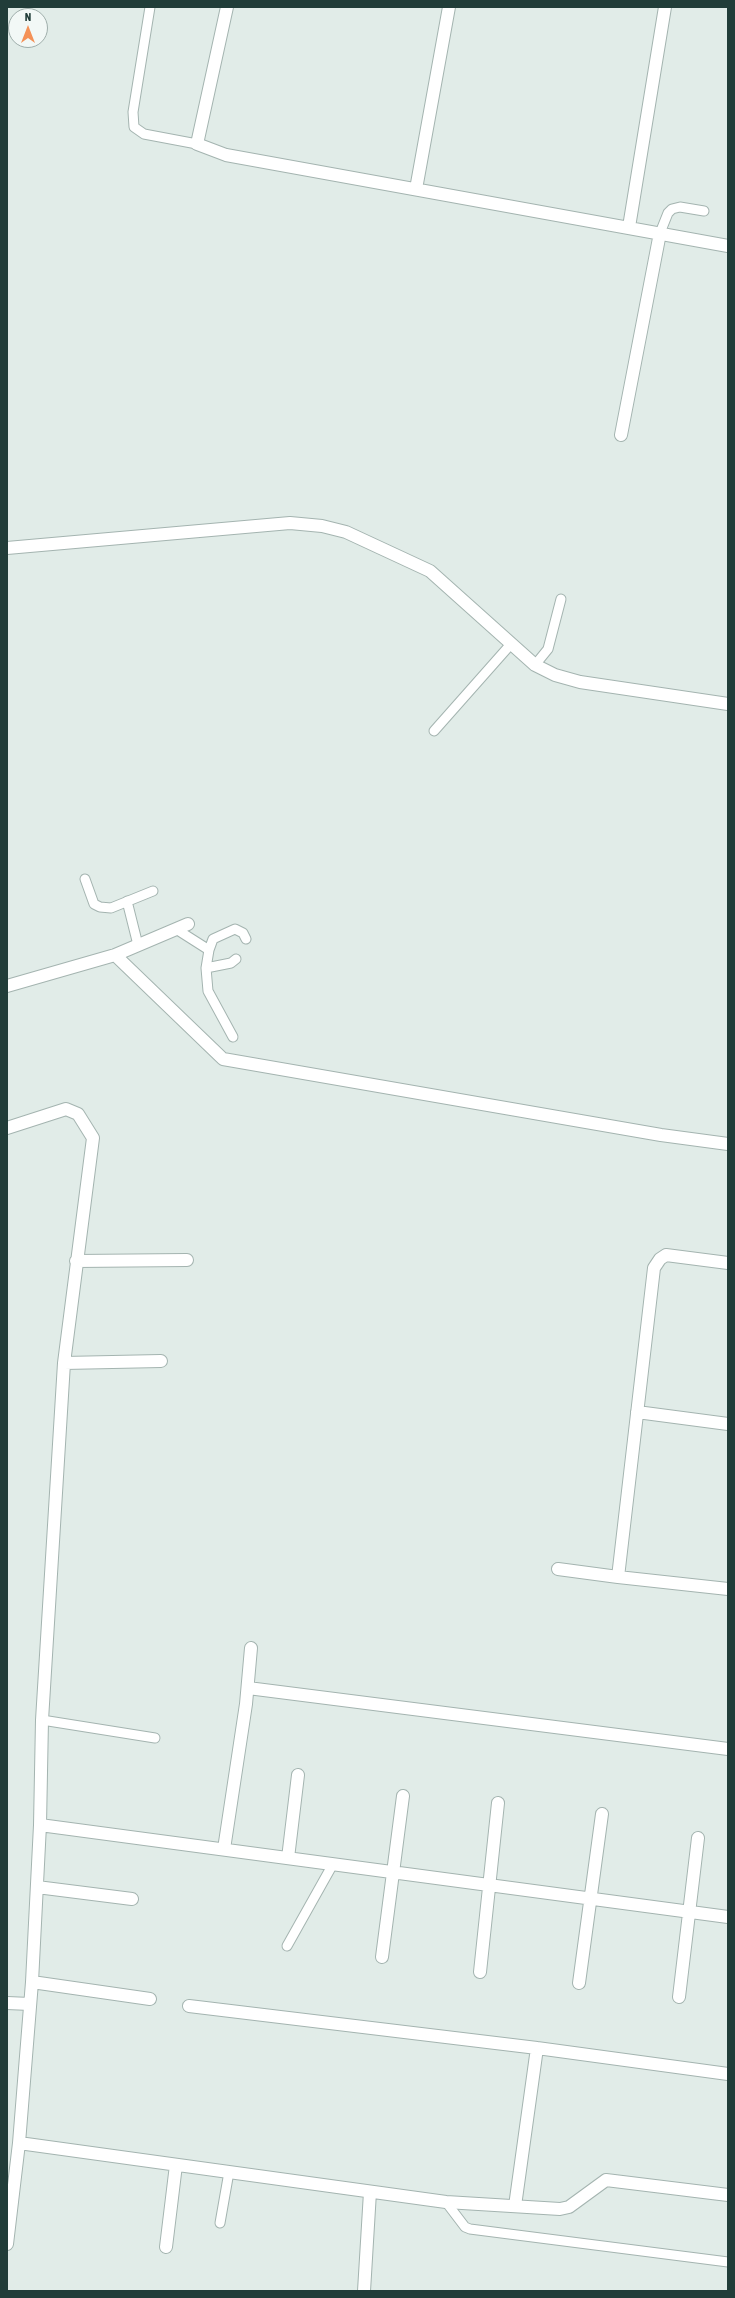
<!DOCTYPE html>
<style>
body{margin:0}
#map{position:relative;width:735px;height:2298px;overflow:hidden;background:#e1ece8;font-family:"Asap Condensed",sans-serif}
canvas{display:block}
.frame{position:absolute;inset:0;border:8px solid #213d39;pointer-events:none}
.north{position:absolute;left:8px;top:8px;width:40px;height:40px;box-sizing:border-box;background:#f2f8f6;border:1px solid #9eadaa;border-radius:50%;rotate:0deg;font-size:11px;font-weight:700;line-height:16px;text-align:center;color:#213d39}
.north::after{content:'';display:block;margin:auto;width:14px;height:18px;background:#f49157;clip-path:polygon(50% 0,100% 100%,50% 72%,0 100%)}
</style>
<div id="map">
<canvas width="735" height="2298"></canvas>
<div class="frame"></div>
<div class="north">N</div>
</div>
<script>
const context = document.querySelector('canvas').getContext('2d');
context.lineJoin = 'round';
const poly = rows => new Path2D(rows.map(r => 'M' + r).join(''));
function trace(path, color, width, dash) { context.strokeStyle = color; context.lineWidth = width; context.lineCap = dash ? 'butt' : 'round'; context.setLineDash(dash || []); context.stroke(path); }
const service = poly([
 [150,7,133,112,134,127,144,134,197,144],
 [660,233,668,213,672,209,680,207,704,211],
 [535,665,548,649,561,599],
 [434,731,511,644],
 [85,879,94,904,100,907,111,908,153,891],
 [127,901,138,945],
 [176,929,209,950],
 [206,968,231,963,236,959],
 [233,1037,208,991,206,968,209,950,213,939,235,929,243,933,246,939],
 [42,1720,155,1738],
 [287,1946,333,1864],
 [446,2202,465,2227,470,2229,728,2262],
 [220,2223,229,2172]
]);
const minor = poly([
 [227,7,197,144,226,155,728,246],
 [416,189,449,7],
 [629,227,665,7],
 [621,435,660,233],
 [7,548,290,523,322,526,346,532,430,571,535,665,555,675,580,682,728,704],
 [115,955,223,1059,661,1135,728,1144],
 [7,986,115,955,188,924],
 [7,1128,66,1109,78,1114,93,1138,64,1363,42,1720,40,1825,32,1982,19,2143,7,2244],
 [76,1261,187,1260],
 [728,1263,666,1255,660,1259,654,1268,618,1577,728,1589],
 [64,1363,161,1361],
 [637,1412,728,1424],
 [558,1569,618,1577],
 [248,1688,728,1749],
 [40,1825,728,1917],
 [224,1849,246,1704,251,1648],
 [288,1858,298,1775],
 [37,1887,132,1899],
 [382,1957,403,1796],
 [480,1972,498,1803],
 [32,1982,150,1999],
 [579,1983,602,1814],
 [679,1997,698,1838],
 [7,2003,30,2004],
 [189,2006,537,2048,728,2074],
 [19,2143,446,2202,560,2209,569,2207,606,2180,728,2195],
 [515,2206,537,2048],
 [166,2247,176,2165],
 [364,2291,370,2192]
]);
trace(service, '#a4b4b0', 11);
trace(minor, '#a4b4b0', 14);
trace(service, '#fff', 9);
trace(minor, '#fff', 12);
</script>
